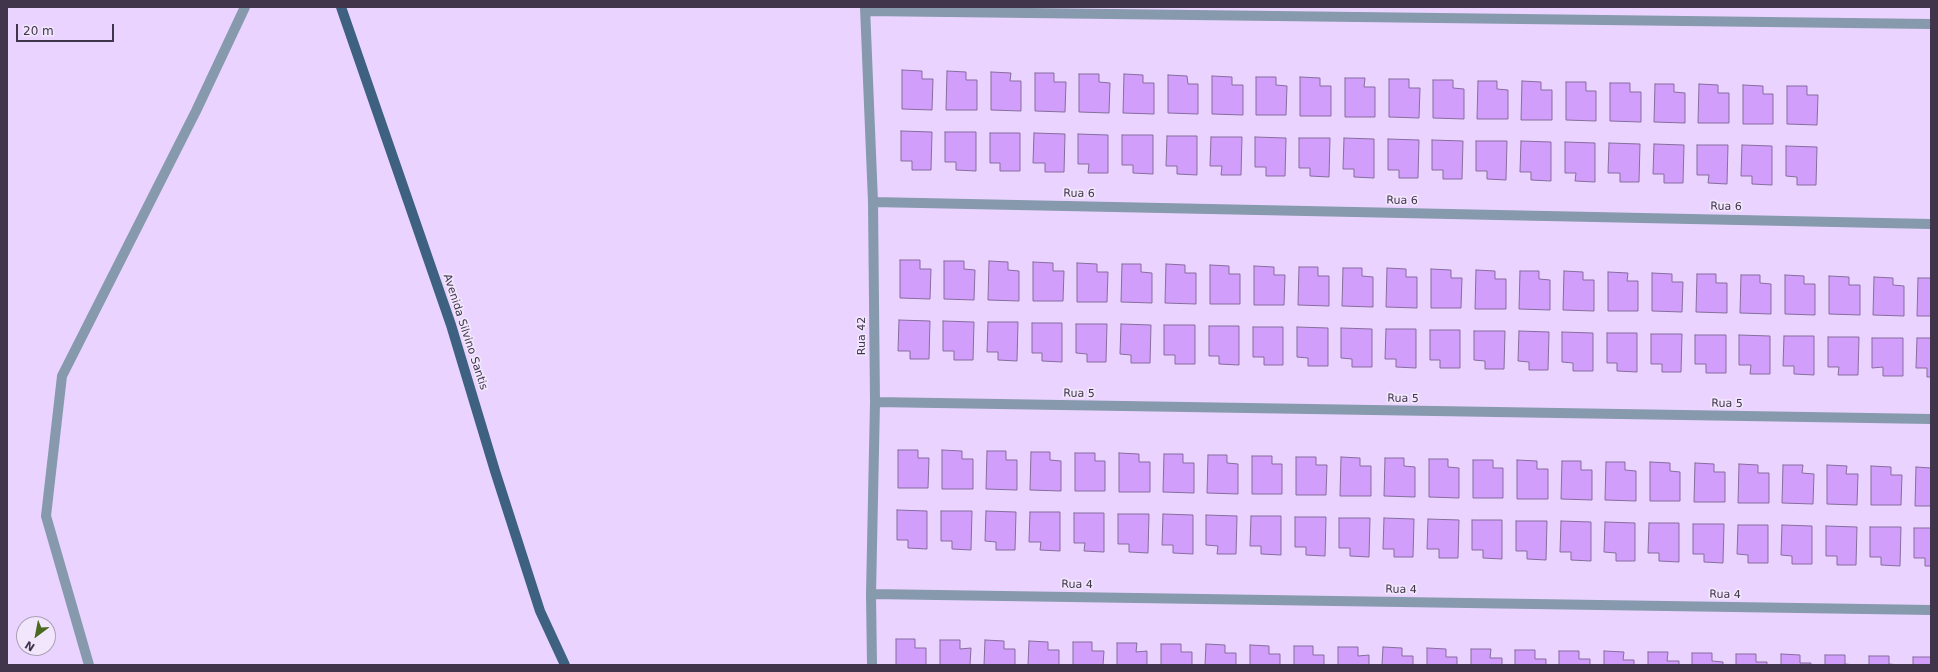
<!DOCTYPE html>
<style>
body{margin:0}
#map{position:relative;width:1938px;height:672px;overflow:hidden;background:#ead4ff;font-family:"DejaVu Sans",sans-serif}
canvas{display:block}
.frame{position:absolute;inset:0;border:8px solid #41354b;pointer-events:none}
.north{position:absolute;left:16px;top:616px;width:40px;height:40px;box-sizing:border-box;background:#f1e6fc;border:1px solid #ab9fb5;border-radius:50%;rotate:212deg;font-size:11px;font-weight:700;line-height:16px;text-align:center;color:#41354b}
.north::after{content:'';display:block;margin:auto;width:14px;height:18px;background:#4c6a1f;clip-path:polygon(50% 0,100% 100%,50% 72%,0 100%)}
.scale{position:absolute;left:16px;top:24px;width:98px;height:18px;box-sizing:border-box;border:2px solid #41354b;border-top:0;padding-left:5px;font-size:12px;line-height:14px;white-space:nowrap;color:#41354b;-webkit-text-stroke:3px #f1e6fc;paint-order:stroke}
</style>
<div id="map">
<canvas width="1938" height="672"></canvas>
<div class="frame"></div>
<div class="north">N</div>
<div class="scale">20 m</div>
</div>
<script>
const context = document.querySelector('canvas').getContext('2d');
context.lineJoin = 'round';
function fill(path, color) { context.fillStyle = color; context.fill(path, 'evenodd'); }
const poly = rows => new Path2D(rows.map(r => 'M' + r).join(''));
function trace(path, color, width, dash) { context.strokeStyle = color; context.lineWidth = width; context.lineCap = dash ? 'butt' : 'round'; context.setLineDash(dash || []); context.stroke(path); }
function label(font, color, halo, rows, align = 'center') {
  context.font = font + ' "DejaVu Sans",sans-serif'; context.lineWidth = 3.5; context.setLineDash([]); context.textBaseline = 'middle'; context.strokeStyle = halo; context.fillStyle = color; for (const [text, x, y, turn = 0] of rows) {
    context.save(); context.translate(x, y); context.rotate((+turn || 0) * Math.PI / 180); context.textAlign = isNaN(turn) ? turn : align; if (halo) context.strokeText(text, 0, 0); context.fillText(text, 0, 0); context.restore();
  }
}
const building = poly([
 [902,70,922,71,922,79,933,79,932,110,902,109,902,70],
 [947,71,966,72,966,80,977,80,977,110,946,110,947,71],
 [991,72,1011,73,1010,81,1021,81,1021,111,991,110,991,72],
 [1035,73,1054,73,1054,82,1066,82,1065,112,1035,111,1035,73],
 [1079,74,1099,74,1099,82,1110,83,1109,113,1079,112,1079,74],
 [1124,74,1143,75,1143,83,1154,83,1154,114,1123,113,1124,74],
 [1168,75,1187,76,1188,84,1198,84,1198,114,1168,113,1168,75],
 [1212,76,1232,77,1232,85,1243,85,1243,115,1212,114,1212,76],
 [1256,77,1276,77,1276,85,1287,86,1286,115,1256,115,1256,77],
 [1300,77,1320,78,1320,86,1331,86,1331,116,1300,116,1300,77],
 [1345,78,1365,78,1364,87,1375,87,1375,117,1345,117,1345,78],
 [1389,79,1409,79,1409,88,1420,88,1419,118,1389,117,1389,79],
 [1433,80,1453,80,1453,88,1464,89,1464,119,1433,118,1433,80],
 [1478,81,1497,81,1497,89,1508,90,1508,119,1477,119,1478,81],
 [1522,81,1541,82,1541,90,1552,90,1552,120,1521,120,1522,81],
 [1566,82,1586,82,1586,91,1596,91,1596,121,1566,120,1566,82],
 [1610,83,1630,83,1630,92,1641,92,1641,122,1610,121,1610,83],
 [1655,84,1674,84,1674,92,1685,93,1685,123,1654,122,1655,84],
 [1699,84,1718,85,1718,93,1729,93,1729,123,1698,123,1699,84],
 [1743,85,1763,86,1763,94,1773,94,1773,124,1743,124,1743,85],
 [1787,86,1807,86,1807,95,1818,95,1817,125,1787,124,1787,86],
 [901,131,932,132,931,170,912,170,912,161,901,161,901,131],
 [945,132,976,132,976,171,956,170,956,162,945,162,945,132],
 [990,133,1020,133,1020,171,1000,171,1000,163,990,163,990,133],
 [1034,133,1065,134,1064,172,1045,172,1045,163,1033,163,1034,133],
 [1078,134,1108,135,1108,173,1088,173,1089,164,1078,164,1078,134],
 [1122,135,1153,135,1153,174,1133,173,1133,165,1122,165,1122,135],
 [1167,136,1197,136,1197,175,1177,174,1177,166,1166,166,1167,136],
 [1211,137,1242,137,1241,175,1221,175,1222,166,1210,166,1211,137],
 [1255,137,1286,138,1285,176,1266,176,1266,167,1255,167,1255,137],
 [1299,138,1330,138,1329,177,1310,176,1310,168,1299,168,1299,138],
 [1344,138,1374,139,1374,178,1354,177,1354,169,1343,169,1344,138],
 [1388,139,1419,140,1418,178,1399,178,1399,170,1388,170,1388,139],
 [1432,140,1463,141,1462,179,1443,179,1443,170,1432,170,1432,140],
 [1476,141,1507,141,1506,180,1487,179,1487,171,1476,171,1476,141],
 [1521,141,1551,142,1551,181,1531,180,1531,172,1520,172,1521,141],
 [1565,142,1595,143,1595,182,1575,181,1576,173,1565,173,1565,142],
 [1609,143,1640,144,1639,182,1620,182,1620,173,1608,173,1609,143],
 [1654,144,1684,145,1683,183,1664,183,1664,174,1653,174,1654,144],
 [1697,145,1728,145,1727,184,1708,183,1709,175,1697,175,1697,145],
 [1742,145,1772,146,1772,185,1752,184,1752,176,1741,176,1742,145],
 [1786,146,1817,147,1816,185,1797,185,1797,177,1786,176,1786,146],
 [900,260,920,260,920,269,931,269,930,299,900,298,900,260],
 [944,261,964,261,964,269,975,270,974,300,944,299,944,261],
 [989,261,1008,262,1008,270,1019,271,1019,301,988,300,989,261],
 [1033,262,1053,263,1053,271,1064,271,1063,301,1033,301,1033,262],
 [1077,263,1097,264,1097,272,1108,272,1107,302,1077,302,1077,263],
 [1122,264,1141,264,1141,272,1152,273,1152,303,1121,302,1122,264],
 [1166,264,1185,265,1185,273,1196,273,1196,304,1165,303,1166,264],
 [1210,265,1229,266,1229,274,1240,274,1240,304,1210,304,1210,265],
 [1254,266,1274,267,1274,275,1285,275,1284,305,1254,305,1254,266],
 [1299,267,1318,267,1318,276,1329,276,1329,306,1298,305,1299,267],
 [1343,268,1362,268,1362,276,1373,277,1373,307,1342,306,1343,268],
 [1387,268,1406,269,1406,277,1417,277,1417,308,1386,307,1387,268],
 [1431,269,1451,270,1451,278,1462,278,1461,308,1431,308,1431,269],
 [1476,270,1495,271,1495,279,1506,279,1506,309,1475,309,1476,270],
 [1520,271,1539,271,1539,279,1550,280,1550,310,1519,309,1520,271],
 [1564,271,1583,272,1583,280,1594,280,1594,311,1563,310,1564,271],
 [1608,272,1628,273,1627,281,1638,281,1638,311,1608,311,1608,272],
 [1652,273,1672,274,1672,282,1683,282,1682,312,1652,311,1652,273],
 [1697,274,1716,274,1716,283,1727,283,1727,313,1696,312,1697,274],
 [1741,275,1760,275,1760,283,1771,284,1771,314,1740,313,1741,275],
 [1785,275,1804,276,1804,284,1815,284,1815,315,1785,314,1785,275],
 [1829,276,1849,277,1849,285,1860,285,1860,315,1829,314,1829,276],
 [1874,277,1893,278,1893,285,1904,286,1904,316,1873,315,1874,277],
 [1918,278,1931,278,1931,316,1917,316,1918,278],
 [899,320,930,321,929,359,910,359,910,351,898,351,899,320],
 [943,321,974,322,973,360,954,360,954,351,943,351,943,321],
 [988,322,1018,322,1017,361,998,360,998,352,987,352,988,322],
 [1032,323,1062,323,1062,362,1042,361,1042,353,1032,353,1032,323],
 [1076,324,1107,324,1106,362,1087,362,1087,354,1076,353,1076,324],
 [1121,324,1151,325,1150,363,1131,363,1131,355,1120,354,1121,324],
 [1164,325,1195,325,1195,364,1175,364,1175,355,1164,355,1164,325],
 [1209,326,1239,326,1239,365,1219,364,1219,356,1209,356,1209,326],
 [1253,327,1283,327,1283,365,1264,365,1264,357,1253,357,1253,327],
 [1297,327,1328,328,1328,366,1308,366,1308,358,1297,357,1297,327],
 [1341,328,1372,329,1372,367,1352,367,1352,359,1341,358,1341,328],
 [1386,329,1416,329,1416,368,1396,367,1396,359,1385,359,1386,329],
 [1430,330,1460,330,1460,368,1440,368,1440,360,1430,360,1430,330],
 [1474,331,1505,331,1504,369,1485,369,1485,361,1474,360,1474,331],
 [1519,331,1549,332,1548,370,1529,370,1529,362,1518,361,1519,331],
 [1562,332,1593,333,1593,371,1573,371,1573,363,1562,362,1562,332],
 [1607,333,1637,333,1637,372,1617,371,1617,363,1607,363,1607,333],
 [1651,334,1682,334,1681,372,1662,372,1662,364,1651,364,1651,334],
 [1695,335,1726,335,1726,373,1706,373,1706,364,1695,364,1695,335],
 [1739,335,1770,336,1770,374,1750,374,1751,365,1739,365,1739,335],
 [1784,336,1814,336,1814,375,1794,374,1794,366,1783,366,1784,336],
 [1828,337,1859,337,1858,375,1838,375,1839,367,1828,367,1828,337],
 [1872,338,1903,338,1903,376,1883,376,1883,367,1872,368,1872,338],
 [1917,338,1931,338,1931,377,1927,377,1927,368,1916,368,1917,338],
 [898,450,918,450,918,458,929,458,928,488,898,488,898,450],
 [942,450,962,451,962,459,973,459,973,489,942,489,942,450],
 [987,451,1006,451,1006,460,1017,460,1017,490,986,489,987,451],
 [1031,452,1050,452,1050,460,1061,461,1061,491,1030,490,1031,452],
 [1075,453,1095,453,1095,461,1105,461,1105,491,1075,491,1075,453],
 [1119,453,1139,454,1139,462,1150,462,1150,492,1119,492,1119,453],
 [1164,454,1183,454,1183,463,1194,463,1194,493,1163,492,1164,454],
 [1208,455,1227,455,1227,463,1238,464,1238,494,1207,493,1208,455],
 [1252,456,1272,456,1272,464,1282,464,1282,494,1252,494,1252,456],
 [1296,457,1316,457,1316,465,1327,465,1326,495,1296,495,1296,457],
 [1341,457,1360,458,1360,466,1371,466,1371,496,1340,496,1341,457],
 [1385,458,1404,458,1404,466,1415,467,1415,497,1384,496,1385,458],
 [1429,459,1448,459,1448,467,1459,468,1459,498,1429,497,1429,459],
 [1473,460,1493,460,1493,468,1503,468,1503,498,1473,498,1473,460],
 [1517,460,1537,461,1537,469,1548,469,1548,499,1517,499,1517,460],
 [1562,461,1581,461,1581,470,1592,470,1592,500,1561,499,1562,461],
 [1606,462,1625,462,1625,470,1636,471,1636,501,1605,500,1606,462],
 [1650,462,1670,463,1670,471,1680,472,1680,501,1650,501,1650,462],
 [1695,463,1714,464,1714,472,1725,472,1725,502,1694,502,1695,463],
 [1739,464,1758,465,1758,473,1769,473,1769,503,1738,503,1739,464],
 [1783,465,1803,465,1802,473,1814,474,1813,504,1782,503,1783,465],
 [1827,465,1847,466,1846,474,1858,474,1857,505,1827,504,1827,465],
 [1871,466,1891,467,1891,475,1902,475,1901,505,1871,505,1871,466],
 [1916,467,1931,468,1931,506,1915,506,1916,467],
 [897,510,927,511,927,549,908,548,908,540,897,540,897,510],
 [941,511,972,511,971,550,952,549,952,541,941,541,941,511],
 [986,511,1016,512,1015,550,996,550,996,542,985,541,986,511],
 [1030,512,1060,512,1060,551,1040,550,1041,542,1029,542,1030,512],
 [1074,513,1104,513,1104,552,1084,551,1085,543,1074,543,1074,513],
 [1118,514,1149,514,1148,553,1129,552,1129,544,1118,544,1118,514],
 [1163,514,1193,515,1193,554,1173,553,1173,545,1162,545,1163,514],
 [1206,515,1237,516,1236,554,1217,554,1218,546,1206,545,1206,515],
 [1251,516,1281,516,1281,555,1261,554,1261,546,1250,546,1251,516],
 [1295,517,1326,517,1325,556,1306,555,1306,547,1295,547,1295,517],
 [1339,518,1370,518,1369,557,1350,556,1350,548,1339,548,1339,518],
 [1384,518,1414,519,1413,557,1394,557,1394,549,1383,549,1384,518],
 [1428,519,1459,520,1458,558,1439,558,1439,549,1427,549,1428,519],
 [1472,520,1502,520,1502,559,1483,558,1483,550,1472,550,1472,520],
 [1516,521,1547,521,1546,560,1527,559,1527,551,1516,551,1516,521],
 [1561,521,1591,522,1591,561,1571,560,1571,552,1560,552,1561,521],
 [1605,522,1635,523,1635,561,1616,561,1616,553,1604,552,1605,522],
 [1649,523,1679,523,1679,562,1659,561,1659,553,1648,553,1649,523],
 [1693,524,1724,524,1723,563,1704,562,1704,554,1693,554,1693,524],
 [1738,525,1768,525,1768,563,1748,563,1748,555,1737,554,1738,525],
 [1782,525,1812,526,1812,564,1792,564,1792,556,1781,555,1782,525],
 [1826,526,1857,527,1856,565,1837,565,1837,556,1826,556,1826,526],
 [1870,527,1901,527,1900,566,1881,565,1881,557,1870,557,1870,527],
 [1914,528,1931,528,1931,566,1925,566,1925,558,1914,558,1914,528],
 [896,639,915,639,915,648,926,648,926,665,896,665,896,639],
 [940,640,960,640,960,649,971,648,970,665,940,665,940,640],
 [985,640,1004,641,1004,649,1015,649,1015,665,984,665,985,640],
 [1029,641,1048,642,1048,650,1059,650,1059,665,1028,665,1029,641],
 [1073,642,1092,642,1092,651,1104,651,1103,665,1073,665,1073,642],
 [1117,643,1137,643,1136,652,1147,651,1147,665,1117,665,1117,643],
 [1161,644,1181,644,1181,652,1192,652,1192,665,1161,665,1161,644],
 [1206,644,1225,645,1225,653,1236,653,1236,665,1205,665,1206,644],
 [1250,645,1269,646,1269,654,1280,654,1280,665,1250,665,1250,645],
 [1294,646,1313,646,1313,655,1324,655,1324,665,1294,665,1294,646],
 [1338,647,1358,647,1358,656,1369,655,1369,665,1338,665,1338,647],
 [1383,647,1402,648,1402,656,1413,656,1413,665,1382,665,1383,647],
 [1427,648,1446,649,1446,657,1457,657,1457,665,1427,665,1427,648],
 [1471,649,1491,649,1490,658,1502,658,1502,665,1471,665,1471,649],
 [1515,650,1535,650,1535,659,1546,659,1546,665,1515,665,1515,650],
 [1559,651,1579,651,1579,659,1590,659,1590,665,1559,665,1559,651],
 [1604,651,1624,652,1623,660,1634,660,1634,665,1604,665,1604,651],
 [1648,652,1668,652,1667,661,1679,661,1679,665,1648,665,1648,652],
 [1692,653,1712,653,1712,661,1723,662,1723,665,1692,665,1692,653],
 [1736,654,1756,654,1756,662,1767,662,1767,665,1736,665,1736,654],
 [1781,654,1800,655,1800,663,1811,663,1811,665,1781,665,1781,654],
 [1825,655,1845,655,1845,664,1855,665,1825,665,1825,655],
 [1869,656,1889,656,1889,664,1900,665,1869,665,1869,656],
 [1913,657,1931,657,1931,665,1913,665,1913,657]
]);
const minor = poly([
 [865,7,873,202,875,402,871,594,872,665],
 [865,11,1931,24],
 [873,202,1931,224],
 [875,402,1931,419],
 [871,594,1931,610],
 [89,665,46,516,62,376,196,111,245,7]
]);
const major = poly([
 [341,7,451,325,495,471,540,611,565,665]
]);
const streetNames = [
 ["Rua 6",1079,194,1],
 ["Rua 6",1402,201,1],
 ["Rua 6",1726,207,1],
 ["Avenida Silvino Santis",465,332,72],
 ["Rua 42",862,336,-90],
 ["Rua 5",1079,394,1],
 ["Rua 5",1403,399,1],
 ["Rua 5",1727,404,1],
 ["Rua 4",1077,585,1],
 ["Rua 4",1401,590,1],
 ["Rua 4",1725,595,1]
];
fill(building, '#d19efb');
trace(building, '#876d9d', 1);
trace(minor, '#8799ac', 10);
trace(major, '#3e6081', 10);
label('11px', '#41354b', '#f1e6fc', streetNames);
</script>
